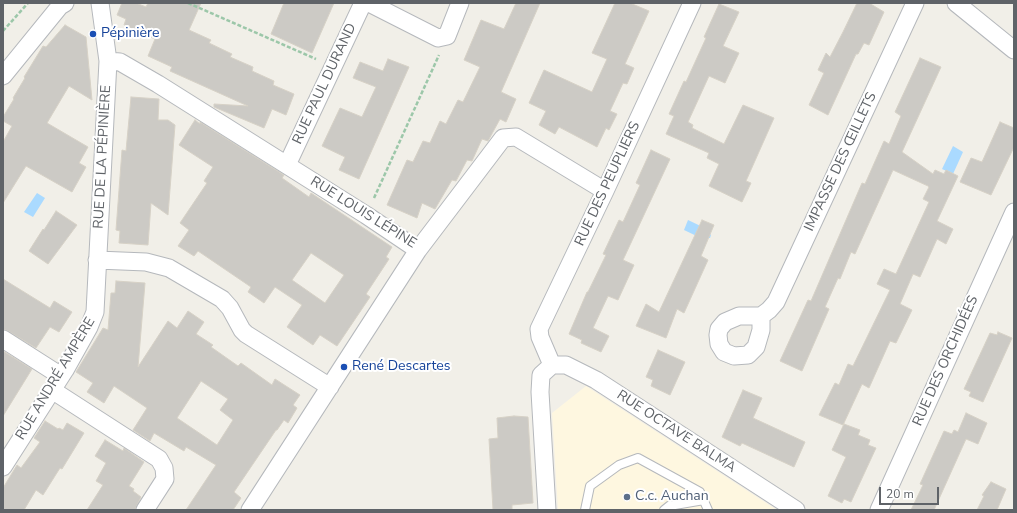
<!DOCTYPE html>
<meta charset="utf-8">
<style>
body{margin:0}
#map{position:relative;width:1017px;height:513px;overflow:hidden;background:#f1efe8;font-family:"Nunito Sans",sans-serif}
canvas{display:block}
.frame{position:absolute;inset:0;border:4px solid #5f6368;pointer-events:none}
.scale{position:absolute;left:879px;top:487px;width:60px;height:18px;box-sizing:border-box;border:2px solid #5f6368;border-top:0;padding-left:5px;font-size:12px;line-height:14px;white-space:nowrap;color:#5f6368;-webkit-text-stroke:3px #fff;paint-order:stroke}
</style>
<div id="map">
<canvas width="1017" height="513"></canvas>
<div class="frame"></div>
<div class="scale">20 m</div>
</div>
<script>
const context = document.querySelector('canvas').getContext('2d');
context.lineJoin = 'round';
function fill(path, color) { context.fillStyle = color; context.fill(path, 'evenodd'); }
const poly = rows => new Path2D(rows.map(r => 'M' + r).join(''));
function trace(path, color, width, dash) { context.strokeStyle = color; context.lineWidth = width; context.lineCap = dash ? 'butt' : 'round'; context.setLineDash(dash || []); context.stroke(path); }
function label(font, color, halo, rows, align = 'center') {
  context.font = font + ' "Nunito Sans",sans-serif'; context.lineWidth = 4; context.setLineDash([]); context.textBaseline = 'middle'; context.strokeStyle = halo; context.fillStyle = color; for (const [text, x, y, turn = 0] of rows) {
    context.save(); context.translate(x, y); context.rotate((+turn || 0) * Math.PI / 180); context.textAlign = isNaN(turn) ? turn : align; if (halo) context.strokeText(text, 0, 0); context.fillText(text, 0, 0); context.restore();
  }
}
const commercial = poly([
 [586,386,777,510,558,510,552,413]
]);
const water = poly([
 [953,146,963,152,953,174,942,169],
 [37,193,45,198,33,217,24,212],
 [688,220,709,230,708,232,711,235,710,238,706,238,705,240,684,230]
]);
const building = poly([
 [122,3,136,3,146,7,148,3,201,3,189,30,211,40,209,43,232,54,230,57,253,67,252,71,274,81,273,85,294,94,286,115,272,109,264,128,214,107,214,104,248,106,170,71,172,67,148,56,155,39,124,25,126,19,117,15,122,3],
 [284,3,334,3,312,53,271,34,284,3],
 [516,3,540,3,501,92,516,99,506,122,500,119,488,141,482,139,472,161,467,160,456,181,452,180,435,209,422,203,417,218,387,205,407,160,413,162,423,141,430,143,440,121,446,124,458,100,463,102,480,67,464,60,481,20,504,29,516,3],
 [615,3,630,3,649,11,625,64,634,68,627,84,623,83,610,111,617,114,609,130,606,128,597,147,559,127,555,134,539,125,546,111,529,103,544,70,592,92,607,59,592,53,615,3],
 [857,3,869,3,884,12,869,45,864,43,858,54,856,54,828,115,809,105,824,73,818,70,826,53,830,57,843,32,857,3],
 [719,4,739,12,723,46,739,53,725,83,709,76,688,122,693,125,692,128,724,144,743,105,774,118,746,181,751,183,742,202,709,186,719,164,707,158,709,153,666,134,674,116,669,114,684,81,686,82,706,38,704,37,719,4],
 [65,25,86,37,92,100,69,86,47,123,88,147,79,163,86,167,72,192,26,166,3,203,3,142,12,126,3,121,3,117,14,99,13,98,25,78,24,77,43,46,46,47,65,25],
 [920,58,941,67,902,152,933,174,935,170,944,174,946,170,958,176,937,221,953,229,946,244,937,239,920,277,913,274,900,304,912,310,896,343,890,341,869,388,862,384,843,425,819,415,835,383,839,385,848,364,853,366,890,290,877,284,884,269,896,274,929,202,923,199,929,187,928,186,893,170,855,254,851,252,840,279,838,278,825,307,829,309,802,371,780,361,808,300,811,301,862,183,865,184,884,141,889,144,901,116,895,112,920,58],
 [388,59,409,67,359,179,339,170,345,157,322,146,340,108,362,117,376,87,353,78,360,62,383,71,388,59],
 [131,97,159,99,158,120,168,120,175,125,168,215,151,203,148,245,119,243,120,231,116,230,122,150,126,151,131,97],
 [195,120,200,124,200,122,284,175,282,178,309,197,311,193,392,247,386,257,389,259,366,294,370,297,337,346,320,335,313,345,287,327,302,305,275,287,264,303,248,292,251,287,198,251,194,256,178,246,189,230,180,223,207,183,204,181,213,167,179,145,195,120],
 [311,253,344,275,325,303,292,280,311,253],
 [1000,122,1014,128,1014,147,991,195,960,182,971,158,982,162,1000,122],
 [651,150,670,159,623,260,634,265,618,300,608,296,593,328,609,336,601,352,581,343,582,340,569,334,587,292,588,292,606,255,603,254,619,220,623,222,640,185,636,183,651,150],
 [56,211,77,225,48,264,29,251,43,229,44,230,56,211],
 [702,220,714,225,701,256,708,260,684,313,677,309,666,338,636,326,646,304,659,312,702,220],
 [3,279,50,308,54,301,72,312,59,332,50,327,36,348,8,331,3,329,3,279],
 [116,281,145,283,138,367,168,321,177,328,188,311,204,322,196,334,213,345,211,347,238,366,241,363,272,385,275,379,300,395,293,405,297,408,288,423,284,420,277,430,276,430,234,492,241,498,233,510,186,510,216,465,186,447,184,451,154,433,150,441,133,430,147,408,114,386,104,403,87,392,93,383,76,372,103,328,108,330,111,293,115,293,116,281],
 [201,381,228,399,220,410,233,420,217,445,177,418,201,381],
 [998,332,1012,338,983,402,969,396,971,392,964,389,990,333,997,335,998,332],
 [658,350,685,362,670,395,651,386,653,380,646,377,658,350],
 [3,351,32,369,3,416,3,351],
 [743,390,762,398,753,418,805,442,794,467,742,443,740,446,722,437,743,390],
 [966,413,987,423,978,444,966,439,934,510,911,510,923,485,920,484,944,431,952,434,954,430,958,432,966,413],
 [514,416,528,417,533,503,512,505,512,510,493,510,489,439,498,438,497,418,514,416],
 [45,421,58,429,59,428,63,430,67,423,84,433,62,469,60,468,43,495,36,490,24,510,3,510,3,488,17,465,21,468,40,442,34,438,45,421],
 [844,424,860,430,858,435,870,440,868,445,876,448,851,502,844,499,842,503,828,496,846,457,832,450,844,424],
 [105,440,123,451,124,448,144,462,129,486,134,489,133,491,141,497,137,505,135,510,87,510,103,485,96,481,106,463,95,456,105,440],
 [991,482,1006,489,997,510,977,510,984,496,982,495,991,482]
]);
const path = poly([
 [188,3,316,59],
 [3,31,28,3],
 [374,198,439,55]
]);
const service = poly([
 [585,510,590,486,619,465,638,458,700,492,708,510],
 [664,510,669,506,704,500]
]);
const minor = poly([
 [369,3,438,38,447,36,460,3],
 [956,3,1014,50],
 [108,61,120,62,158,84,366,215,418,250],
 [3,76,60,6,65,3],
 [287,165,363,3],
 [97,260,146,262,169,268,222,299,230,308,242,330,246,334,330,387],
 [761,316,761,330,756,347,748,355,734,356,724,352,719,344,718,335,719,329,725,322,739,316,761,316,769,310,776,302,915,3],
 [3,339,61,376],
 [552,365,540,337,539,329,605,191,692,3],
 [552,365,566,365,596,380,796,510],
 [52,390,159,459,164,468,165,479,145,510],
 [3,467,65,370,89,327,95,312,108,61,100,3],
 [250,510,418,250,503,138,516,137,605,191],
 [547,510,540,392,541,375,552,365],
 [879,510,1014,212]
]);
const markers = [
 [93,34,4,"#1a4fb4"],
 [344,367,4,"#1a4fb4"],
 [627,497,4,"#5c6f8a"]
];
const transitNames = [
 ["Pépinière",101,34],
 ["René Descartes",352,367]
];
const streetNames = [
 ["RUE PAUL DURAND",325,84,-65],
 ["RUE DE LA PÉPINIÈRE",103,157,-87],
 ["IMPASSE DES ŒILLETS",841,162,-65],
 ["RUE DES PEUPLIERS",608,184,-65],
 ["RUE LOUIS LÉPINE",363,213,32],
 ["RUE DES ORCHIDÉES",946,361,-66],
 ["RUE ANDRÉ AMPÈRE",56,379,-59],
 ["RUE OCTAVE BALMA",676,432,33]
];
const serviceNames = [
 ["C.c. Auchan",635,497]
];
fill(commercial, '#fef7e0');
fill(water, '#aadaff');
fill(building, '#cccac5');
trace(building, '#d6d1c6', 1);
trace(service, '#b5b8bc', 10);
trace(minor, '#b5b8bc', 19);
trace(path, '#9cc7a9', 2.5, [4, 2]);
trace(service, '#fff', 8);
trace(minor, '#fff', 17);
for (const [x, y, r, color] of markers) { const dot = new Path2D(); dot.arc(x, y, r, 0, 2 * Math.PI); context.fillStyle = color; context.fill(dot); trace(dot, '#fff', 1.5); }
label('14px', '#164399', '#fff', transitNames, 'left');
label('14px', '#5f6368', '#fff', streetNames);
label('14px', '#4e5e75', '#fff', serviceNames, 'left');
</script>
